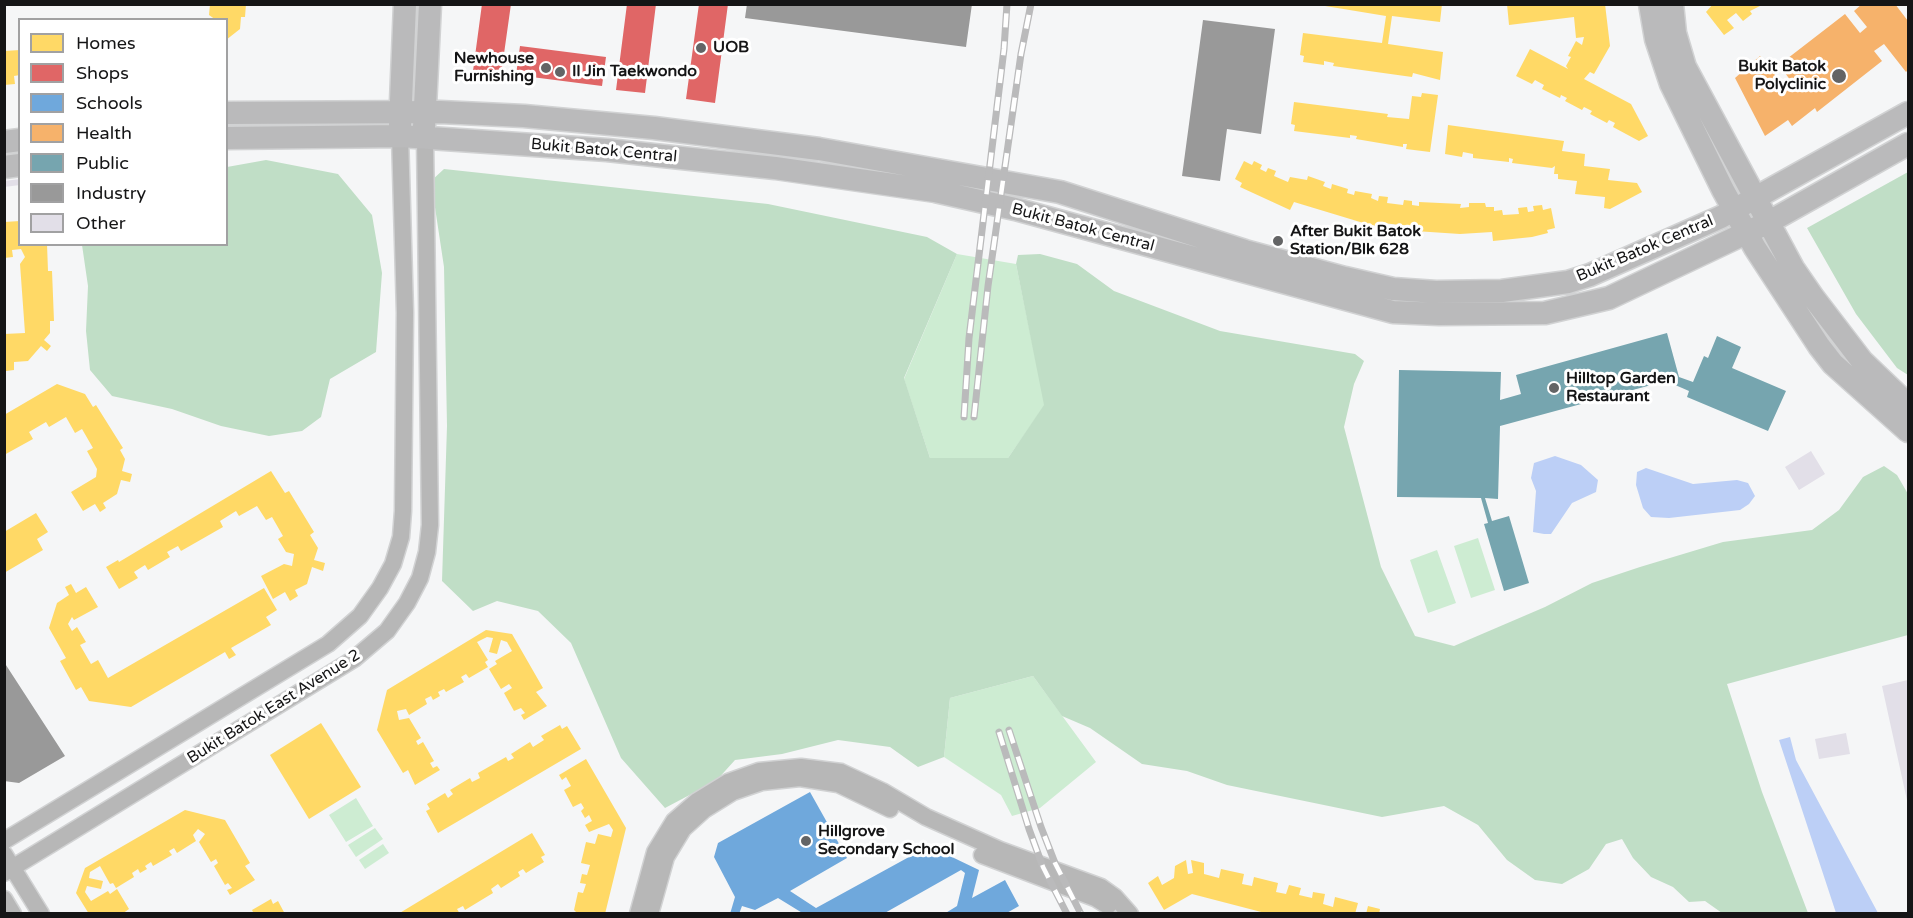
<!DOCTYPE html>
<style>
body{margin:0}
#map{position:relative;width:1913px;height:918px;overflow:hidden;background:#f5f6f7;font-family:"Varela Round",sans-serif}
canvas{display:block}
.frame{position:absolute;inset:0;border:6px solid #151516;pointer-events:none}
.legend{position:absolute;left:18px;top:18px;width:210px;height:228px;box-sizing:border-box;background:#fff;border:2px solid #a1a1a2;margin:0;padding:8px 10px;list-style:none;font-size:18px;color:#151516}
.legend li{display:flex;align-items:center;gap:12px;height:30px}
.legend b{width:30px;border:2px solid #a1a1a2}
</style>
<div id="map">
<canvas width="1913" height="918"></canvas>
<div class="frame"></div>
<ul class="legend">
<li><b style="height:16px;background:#ffd966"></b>Homes</li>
<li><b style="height:16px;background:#e06666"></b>Shops</li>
<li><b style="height:16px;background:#6fa8dc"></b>Schools</li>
<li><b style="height:16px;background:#f6b26b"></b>Health</li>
<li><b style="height:16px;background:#76a5af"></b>Public</li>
<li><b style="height:16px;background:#999"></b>Industry</li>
<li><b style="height:16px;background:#e2dfe8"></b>Other</li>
</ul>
</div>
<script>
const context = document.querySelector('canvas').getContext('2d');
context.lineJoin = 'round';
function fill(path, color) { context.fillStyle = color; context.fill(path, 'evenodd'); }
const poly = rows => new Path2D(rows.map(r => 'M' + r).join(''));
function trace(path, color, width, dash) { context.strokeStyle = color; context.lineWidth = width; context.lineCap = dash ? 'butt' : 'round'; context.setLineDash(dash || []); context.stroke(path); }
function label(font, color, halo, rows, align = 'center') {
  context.font = font + ' "Varela Round",sans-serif'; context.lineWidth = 6; context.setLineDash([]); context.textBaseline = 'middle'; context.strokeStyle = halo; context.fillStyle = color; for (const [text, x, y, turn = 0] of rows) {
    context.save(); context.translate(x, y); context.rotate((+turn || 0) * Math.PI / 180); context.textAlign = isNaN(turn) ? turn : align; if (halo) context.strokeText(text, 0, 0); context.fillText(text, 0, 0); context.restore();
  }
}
const green = poly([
 [957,254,1016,264,1045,405,1008,458,930,458,904,379],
 [1478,538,1495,590,1471,598,1454,546],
 [1437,550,1456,603,1428,613,1410,560],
 [1033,676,1096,762,1040,808,1012,816,1001,795,944,757,950,698],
 [356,798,373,826,346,842,329,815],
 [375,828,383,839,356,857,348,845],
 [383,844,389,853,365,869,359,860]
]);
const forest = poly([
 [266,160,338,174,372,215,382,273,376,352,330,379,321,417,302,431,269,436,221,426,172,409,112,396,90,370,86,331,88,286,82,245,226,244,227,167],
 [444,169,768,204,927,237,957,254,904,378,930,458,1008,458,1044,405,1016,264,1018,255,1040,254,1077,264,1114,291,1220,331,1355,354,1364,361,1354,384,1344,427,1381,567,1415,636,1454,646,1545,607,1592,583,1640,567,1723,542,1812,530,1839,510,1863,477,1884,466,1897,475,1908,494,1908,635,1727,684,1762,792,1808,913,1722,913,1705,901,1689,902,1673,887,1651,877,1633,858,1622,839,1606,844,1589,869,1562,884,1535,880,1507,860,1478,825,1444,806,1382,817,1227,785,1187,771,1142,764,1090,728,1062,716,1033,676,950,698,944,757,918,767,890,747,838,740,782,754,735,760,716,781,665,808,621,758,571,643,538,611,497,601,473,611,442,581,447,426,444,267,431,181],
 [1908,172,1908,375,1897,368,1856,314,1807,228]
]);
const water = poly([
 [1555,456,1581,465,1598,480,1596,492,1572,503,1551,534,1544,534,1533,532,1536,491,1531,478,1534,463],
 [1646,468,1693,484,1737,480,1748,483,1755,496,1749,504,1740,510,1669,518,1651,517,1643,508,1636,485,1637,472],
 [1790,737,1796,760,1878,913,1836,913,1779,740]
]);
const homes = poly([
 [210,4,246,4,245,17,241,17,240,29,226,40,226,20,216,20,209,15],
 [1313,4,1442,4,1440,22,1392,16,1388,44,1443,52,1440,80,1413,73,1412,77,1333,66,1334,63,1324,61,1324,65,1303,62,1304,56,1300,55,1303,33,1382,43,1386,16],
 [1507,4,1605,4,1610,46,1594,74,1590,72,1584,79,1631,104,1648,136,1639,141,1613,127,1615,123,1609,120,1607,123,1590,114,1592,111,1584,107,1582,110,1565,101,1567,98,1561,95,1560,98,1542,89,1544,85,1535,80,1532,84,1516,76,1530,49,1568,69,1566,66,1571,57,1568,56,1576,41,1582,45,1584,37,1576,38,1574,17,1509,25],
 [1713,4,1764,4,1750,11,1752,14,1743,21,1736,13,1727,20,1734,28,1724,35,1706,12],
 [20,50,20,75,14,76,15,84,4,85,4,51],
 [1422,93,1438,95,1430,152,1406,149,1407,144,1403,144,1403,147,1356,139,1357,136,1350,135,1350,138,1294,131,1295,125,1291,124,1294,102,1388,114,1387,117,1409,119,1412,96,1421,97],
 [1448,125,1564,141,1562,151,1585,154,1584,166,1610,169,1608,180,1637,183,1642,192,1610,209,1604,208,1605,197,1575,194,1577,181,1558,179,1558,174,1554,174,1555,166,1552,168,1512,163,1513,159,1509,158,1509,162,1473,158,1473,154,1463,152,1462,157,1445,154],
 [1244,161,1252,165,1254,161,1262,165,1260,169,1266,172,1268,168,1276,171,1274,176,1288,182,1290,177,1307,180,1308,176,1325,182,1323,186,1331,189,1332,184,1348,189,1347,193,1354,195,1355,191,1372,194,1371,198,1378,201,1379,196,1388,197,1387,203,1403,205,1404,200,1412,201,1412,205,1419,206,1419,202,1461,204,1460,208,1469,207,1469,203,1485,203,1486,207,1494,207,1494,211,1502,210,1503,215,1519,214,1518,208,1527,207,1528,212,1534,211,1533,206,1542,205,1543,210,1551,208,1555,228,1547,230,1548,233,1532,237,1493,241,1492,232,1460,234,1400,230,1400,225,1383,223,1383,227,1370,225,1294,202,1290,210,1240,187,1242,183,1235,179],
 [20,221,20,244,47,244,48,271,52,271,54,321,50,321,50,333,44,340,51,346,47,351,41,346,28,361,14,362,14,370,6,371,4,334,25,333,20,264,25,257,21,249,12,250,13,257,4,258,4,222],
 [57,384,85,394,93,407,96,405,123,448,120,450,125,459,122,471,132,474,130,482,121,480,117,494,103,503,106,508,100,512,95,504,83,511,71,492,96,477,97,469,87,451,93,448,82,429,75,433,66,417,49,427,46,422,29,432,33,439,4,455,4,415],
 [271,471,285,493,289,491,314,532,310,535,318,548,314,560,325,563,323,571,312,567,307,584,295,590,298,596,290,601,285,592,273,599,261,576,284,564,292,566,294,554,286,552,278,539,283,536,272,517,266,520,257,506,239,516,236,511,220,521,223,527,181,551,178,546,167,552,170,557,148,570,145,565,134,572,138,578,119,589,106,567,118,560,119,562],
 [36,513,48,532,37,539,43,550,4,573,4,532],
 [71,584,76,593,86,587,98,607,74,620,72,617,68,624,72,631,77,627,86,642,80,645,91,664,98,660,108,678,264,588,277,610,266,617,271,625,231,648,236,655,229,659,225,652,131,707,89,701,81,687,76,690,60,661,66,658,49,628,57,603,69,595,65,587],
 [486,630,512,634,543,688,536,692,547,706,524,720,521,715,525,713,521,708,514,711,504,693,512,688,509,684,501,689,489,669,497,664,495,661,512,651,507,642,501,640,497,654,489,652,493,638,487,637,477,642,488,660,485,662,488,667,469,678,466,674,461,677,464,682,446,692,444,689,438,692,440,696,433,700,431,696,425,699,427,704,409,715,406,709,397,711,399,720,409,718,421,738,416,741,418,745,423,742,434,761,430,763,433,768,437,766,440,770,415,785,408,770,403,773,377,730,387,690],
 [321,723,361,787,309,819,270,755],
 [560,725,562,729,567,726,581,749,438,833,426,811,430,809,427,804,445,793,448,798,453,794,450,790,470,778,472,782,480,778,478,773,506,757,508,761,514,758,511,754,530,742,533,747,544,740,541,736],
 [586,759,626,828,605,914,578,914,574,910,578,892,583,893,586,884,580,883,582,874,587,875,590,865,581,863,586,842,595,844,598,834,611,837,613,830,609,824,589,832,585,825,592,821,589,815,585,818,581,811,584,808,581,803,573,807,564,790,571,786,566,777,562,780,559,775],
 [185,810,225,820,250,863,245,866,255,880,230,895,227,890,232,888,228,883,225,885,214,866,218,863,216,859,211,862,199,842,205,834,198,829,193,835,196,841,177,853,174,848,169,851,172,855,153,866,151,862,145,866,147,869,140,873,138,869,132,873,134,877,116,888,113,883,110,884,100,866,90,872,89,878,103,881,101,889,87,886,85,892,91,901,108,891,110,894,117,889,129,909,122,914,89,914,76,893,85,868],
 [532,833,545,855,541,857,544,862,526,873,523,869,518,872,520,876,501,888,498,884,491,889,493,893,465,910,463,906,457,909,460,914,398,914],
 [1186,860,1188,874,1193,873,1191,860,1204,863,1204,874,1219,878,1221,869,1244,874,1242,884,1252,886,1254,877,1278,883,1276,892,1286,894,1289,885,1301,888,1299,895,1312,898,1313,892,1325,894,1323,904,1333,907,1335,897,1358,903,1355,914,1269,914,1192,894,1164,910,1148,883,1158,876,1162,885,1174,878,1175,866],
 [271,899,273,904,278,901,285,914,254,914,252,910],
 [1368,906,1380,909,1379,914,1366,914]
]);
const shops = poly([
 [482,4,511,4,501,75,473,71],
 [627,4,656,4,645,93,616,90],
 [699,4,728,4,715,103,686,99],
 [520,46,606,57,602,86,516,75]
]);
const schools = poly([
 [810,792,847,858,790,891,816,908,929,846,979,870,972,898,1005,880,1019,906,1005,914,944,914,957,906,965,873,961,870,883,914,804,914,778,898,755,910,742,906,739,914,730,914,735,897,714,857,718,843]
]);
const health = poly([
 [1862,4,1895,4,1908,21,1908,70,1906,72,1884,44,1874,51,1882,61,1817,112,1815,108,1792,126,1788,120,1765,136,1735,78,1760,56,1787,90,1794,85,1779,65,1845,14,1860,33,1867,27,1854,11]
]);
const public = poly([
 [1667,333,1679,377,1693,382,1704,356,1708,358,1717,336,1741,347,1732,368,1786,391,1768,431,1687,397,1689,391,1666,381,1500,426,1498,499,1485,498,1492,521,1509,516,1529,583,1504,591,1484,524,1488,523,1481,498,1397,497,1399,370,1501,372,1500,400,1521,394,1516,375]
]);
const industry = poly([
 [747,4,972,4,966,47,745,18],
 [1203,20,1275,29,1261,134,1227,129,1220,181,1182,176],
 [4,662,65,756,19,783,4,781]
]);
const building = poly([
 [20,179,20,185,4,187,4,181],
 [1811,451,1825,474,1799,490,1785,467],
 [1908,680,1908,805,1882,686],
 [1846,733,1850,754,1819,759,1815,739]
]);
const minor = poly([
 [4,841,328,644,360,616,380,588,393,564,401,537,403,511,405,313,400,136],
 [4,854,41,914],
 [982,855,1095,898,1108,906],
 [4,873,354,659,387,631,407,603,420,578,427,552,430,525,425,137],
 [4,899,13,914],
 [638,914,655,852,674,821,697,801,728,782,759,771,801,767,841,772,882,791,926,817,1000,850,1101,887,1115,897,1130,914],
 [650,914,666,857,683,829,704,810,733,792,762,782,800,778,838,784,890,809]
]);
const major = poly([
 [1650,4,1656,39,1671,84,1723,190,1755,248,1819,346,1833,364,1908,431],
 [1672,4,1675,33,1685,67,1793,268,1813,297,1862,361,1908,405],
 [226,113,440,112,524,116,654,128,819,149,1060,192,1245,251,1345,278,1393,289,1436,292,1502,291,1568,282,1590,275,1721,217,1908,113],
 [400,126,405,4],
 [424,127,430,4],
 [226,138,400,136,607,150,775,168,935,191,1015,209,1393,312,1439,314,1545,313,1609,298,1769,222,1908,144],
 [4,142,20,140],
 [4,167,20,165]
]);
const rail = poly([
 [964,417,969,338,1004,49,1007,4],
 [974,417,988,286,1021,54,1031,4],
 [1009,730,1041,827,1055,863,1081,914],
 [999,732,1029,829,1043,867,1067,914]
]);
const markers = [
 [701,48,6,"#636465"],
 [546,68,6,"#636465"],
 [560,72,6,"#636465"],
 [1839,76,8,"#636465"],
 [1278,241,6,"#636465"],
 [1554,388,6,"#636465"],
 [806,841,6,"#636465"]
];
const poiNames = [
 ["UOB",713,48],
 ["Newhouse",534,59,"right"],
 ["Furnishing",534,77,"right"],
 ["Bukit Batok",1826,67,"right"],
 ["Polyclinic",1826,85,"right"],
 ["Il Jin Taekwondo",572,72],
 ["After Bukit Batok",1290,232],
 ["Station/Blk 628",1290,250],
 ["Hilltop Garden",1566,379],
 ["Restaurant",1566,397],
 ["Hillgrove",818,832],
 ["Secondary School",818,850]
];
const streetNames = [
 ["Bukit Batok Central",604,151,5],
 ["Bukit Batok Central",1083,228,15],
 ["Bukit Batok Central",1645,249,-23],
 ["Bukit Batok East Avenue 2",274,707,-32]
];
fill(green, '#cdecd2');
fill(forest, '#c0dec6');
fill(water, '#bccff6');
fill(homes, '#ffd966');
fill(shops, '#e06666');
fill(schools, '#6fa8dc');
fill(health, '#f6b26b');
fill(public, '#76a5af');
fill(industry, '#999');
fill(building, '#e2dfe8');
trace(minor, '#d1d2d3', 19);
trace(major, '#d1d2d3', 25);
trace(minor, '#b7b7b7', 16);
trace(major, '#bababb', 22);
trace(rail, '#bababb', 7);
trace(rail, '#fff', 4.5, [14]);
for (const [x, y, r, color] of markers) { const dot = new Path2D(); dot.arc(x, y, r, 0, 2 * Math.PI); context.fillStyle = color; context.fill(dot); trace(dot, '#fff', 2); }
label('bold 16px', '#151516', '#fff', poiNames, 'left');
label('16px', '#151516', '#fff', streetNames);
</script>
